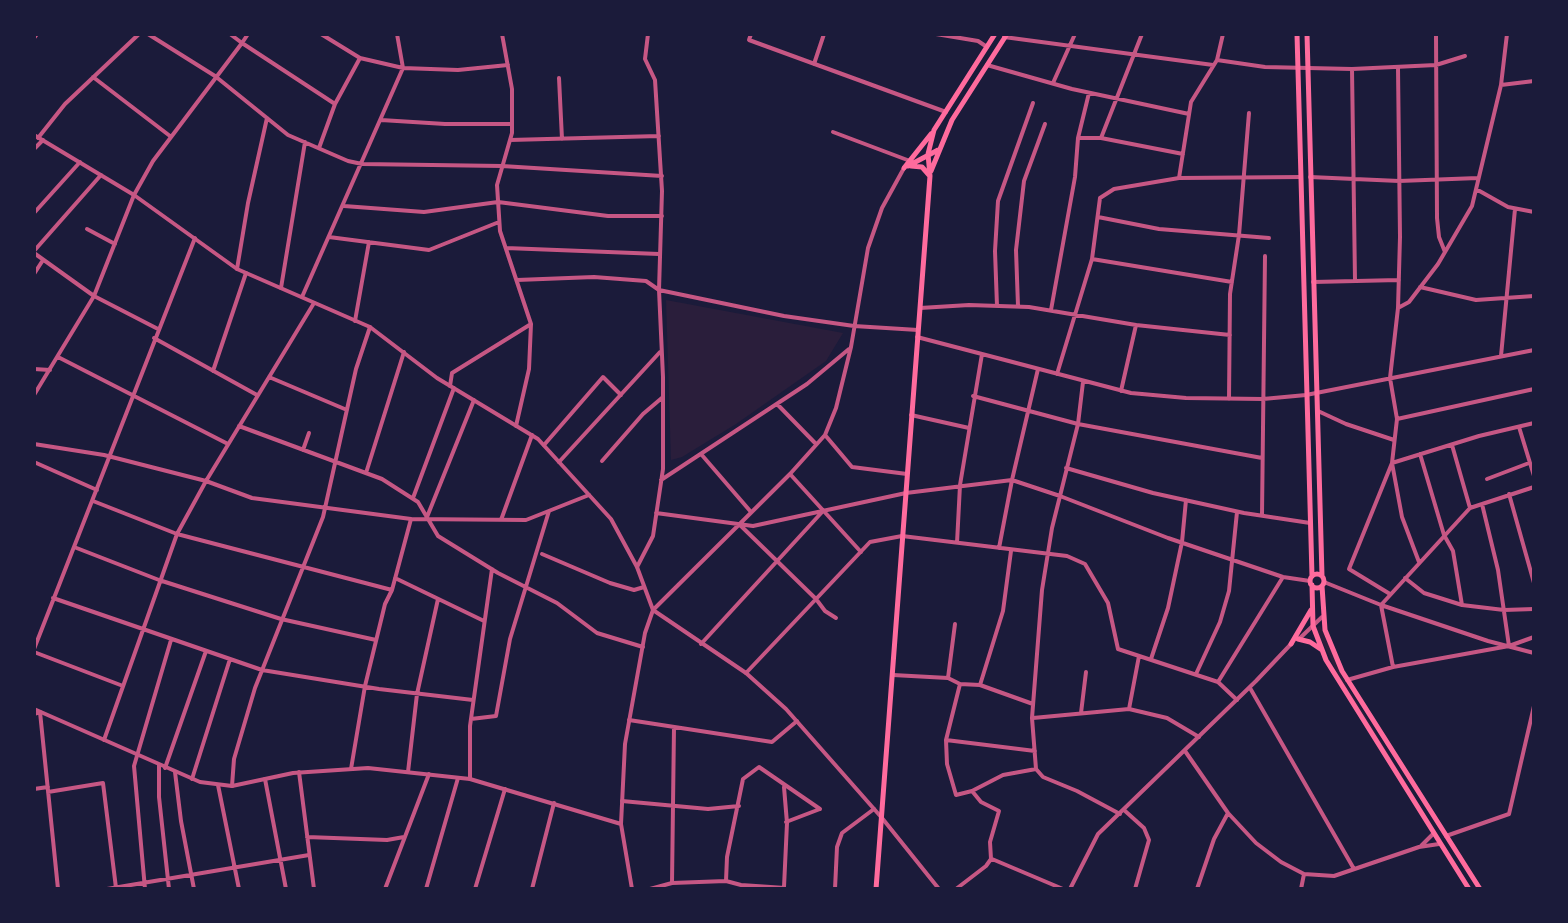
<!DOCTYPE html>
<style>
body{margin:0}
#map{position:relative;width:1568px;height:923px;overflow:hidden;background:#1b1b3a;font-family:Lato,sans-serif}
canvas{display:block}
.frame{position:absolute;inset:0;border:36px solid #1b1b3a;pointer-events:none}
</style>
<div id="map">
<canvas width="1568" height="923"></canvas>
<div class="frame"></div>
</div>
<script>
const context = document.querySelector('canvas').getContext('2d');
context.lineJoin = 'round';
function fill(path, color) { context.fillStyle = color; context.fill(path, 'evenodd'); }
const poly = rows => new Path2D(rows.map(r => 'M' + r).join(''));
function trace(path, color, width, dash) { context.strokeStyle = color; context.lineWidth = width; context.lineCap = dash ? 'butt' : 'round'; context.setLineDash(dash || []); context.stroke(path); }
const green = poly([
 [666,300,843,333,826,361,736,424,682,457,671,460],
 [1320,625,1346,684,1436,832,1338,675,1316,628]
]);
const minor = poly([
 [148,34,215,76,288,135,348,161,362,164,502,166,662,176],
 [248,34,242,43,335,104],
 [321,34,360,58,403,68,458,70,508,65],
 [502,34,512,89,512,133,497,185,500,231,531,324,529,369,516,426],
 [751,34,749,40,946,112],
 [936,34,978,41,987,47],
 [1436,34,1437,218,1439,237,1445,252],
 [1004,37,1213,65],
 [34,38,37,34],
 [1217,60,1265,67,1352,69,1436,65,1465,56],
 [814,64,824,34],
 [987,65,1072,89,1189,114],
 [1398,68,1400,237,1398,308,1390,378,1397,419,1392,463,1402,517,1419,562],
 [1352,69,1355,280],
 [93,77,170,136],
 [559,78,562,139],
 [1053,83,1075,34],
 [1501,85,1534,81],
 [381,120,445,124,511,124],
 [833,132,910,161],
 [38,138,65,104,139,34],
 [1078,138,1101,138,1142,34],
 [1101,138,1183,154],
 [510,140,659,136],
 [319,148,335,104,360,58],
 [34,149,43,140],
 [1310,177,1399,181,1478,178],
 [1179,178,1191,102,1217,60,1223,34],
 [1476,189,1508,207,1534,212],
 [344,206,424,212,498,202,608,216,662,216],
 [34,213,80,162],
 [1098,217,1159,229,1269,238],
 [87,229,115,244],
 [329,237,429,250,499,222],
 [506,248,659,254],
 [34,251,101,175],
 [34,253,94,296,158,329],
 [1092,259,1232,282],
 [237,269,248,203,267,118],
 [34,274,43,260],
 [517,280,594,277,646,281,659,290,784,316,854,326,918,330],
 [1313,282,1399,280],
 [1420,287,1476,300,1534,296],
 [281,288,305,142],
 [302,297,403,68,397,34],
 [997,306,995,251,998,201,1033,103],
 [1018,306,1016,250,1024,181,1045,124],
 [920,308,969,305,1029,307,1136,325,1230,335],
 [1398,308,1409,302,1438,264,1472,206,1501,85,1507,34],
 [1051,310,1075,177,1078,138,1089,93],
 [355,321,369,242],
 [917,337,1131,393,1186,398,1263,399,1306,395,1534,350],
 [154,338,257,395],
 [1501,356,1515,209],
 [58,357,228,444],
 [34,369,50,370],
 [213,371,246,273],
 [1057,374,1092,259,1100,198,1114,189,1179,178,1301,177],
 [269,377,347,410],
 [450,386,452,373,531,324],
 [1121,391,1136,325],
 [34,395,94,296,134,195,153,161,242,43,230,34],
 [973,396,1078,424,1262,458],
 [1229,399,1230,294,1239,235,1249,113],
 [777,404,816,444],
 [1318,411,1346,424,1394,440],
 [911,415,969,428],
 [1397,419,1534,389],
 [239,426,382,479,418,502,438,536,498,573,557,603,597,633,643,647],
 [1519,427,1534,476],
 [825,435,852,467,907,474],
 [34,444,104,455,206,481,252,498,411,519,526,520,589,495],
 [544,445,603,377,621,395],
 [1452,445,1470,508],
 [303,450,309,433],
 [701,454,751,512],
 [1420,454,1444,535,1453,551,1462,605],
 [602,461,643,414,663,397],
 [34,462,97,490],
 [559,462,660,352],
 [1066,468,1153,493,1244,513,1310,523],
 [366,473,404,352],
 [790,474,861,552],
 [1487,479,1529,463],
 [661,480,807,384,849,349],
 [1509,494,1534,583],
 [413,498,454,388],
 [93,501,177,534,392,590,411,519],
 [1482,504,1498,570,1509,646],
 [656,513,753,526,906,493,1012,480,1060,496,1168,538,1283,577,1310,581],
 [1262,515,1265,256],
 [427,517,474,400],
 [501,520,532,435],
 [741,526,816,599,825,611,836,618],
 [957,543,960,485,982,354],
 [74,547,159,580,281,619,376,640],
 [999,548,1012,480,1038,369],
 [542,554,610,583,634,590,644,587],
 [637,567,653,536,663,469,663,377,659,290,662,191,655,80,645,59,648,34],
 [395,578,484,621],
 [1405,578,1424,593,1462,605,1504,610,1534,609],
 [1324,582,1381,605,1488,641,1534,653],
 [1390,594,1349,569,1392,463,1479,436,1534,423],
 [53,598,262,670,379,689,473,700],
 [653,610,790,474,825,435,836,408,851,347,868,248,882,208,904,168],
 [701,644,823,511],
 [34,649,195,238],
 [34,652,123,686],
 [1151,659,1168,608,1182,542,1186,500],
 [1393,667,1381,605,1470,508,1534,487],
 [746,673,870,542,902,536,1067,556,1085,564,1108,603,1118,649,1218,682,1237,700],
 [1196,674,1220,622,1229,591,1237,512],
 [893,675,948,678,960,684,980,685,1033,704],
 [948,678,955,624],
 [1347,680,1393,667,1509,646,1534,637],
 [1218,682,1283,577],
 [960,684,946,740,947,764,956,795,972,791,1003,775,1036,769,1043,777,1077,791,1120,814],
 [980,685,1003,611,1011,551],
 [1250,688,1354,869],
 [1129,709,1139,656],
 [1081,713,1086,672],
 [34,714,40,712,58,889],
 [1033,718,1129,709,1167,718,1199,737],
 [471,719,496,716,510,639,549,511],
 [629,720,772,742,797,721],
 [104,740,177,534,206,481,314,303],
 [946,740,1035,751],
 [1185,751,1228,813,1256,843,1281,862,1304,874,1334,876,1419,847,1439,844],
 [159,765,159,797,169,889],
 [165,768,206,651],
 [351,769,365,686,385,604,392,590],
 [1036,769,1032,718,1042,590,1052,528,1078,424,1083,382],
 [175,772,181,821,194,889],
 [299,772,314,889],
 [408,772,417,694,438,599],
 [192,779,230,659],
 [265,779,286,889],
 [470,779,470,726,492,569],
 [218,785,239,889],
 [232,786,234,759,255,688,323,517,356,369,370,327],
 [784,787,787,823,784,887],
 [34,789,48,787],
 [48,792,103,783,116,888],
 [622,801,708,809,739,806],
 [1124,810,1144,828,1149,840,1135,889],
 [786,822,820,809],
 [1446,836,1509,814,1534,706],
 [307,837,387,840,404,837],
 [1421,846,1433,834],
 [992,859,1063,889],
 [726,881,727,857,743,779,759,767,820,809],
 [672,883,674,727],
 [107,889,309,855],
 [145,889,134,766,171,640],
 [385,889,429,774],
 [426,889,458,778],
 [475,889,505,789],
 [532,889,554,803],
 [650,889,672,883,726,881,741,885,800,889],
 [835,889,837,847,842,833,874,809],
 [956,889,986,866,991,859,990,842,999,811,981,802,972,791],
 [1197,889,1214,839,1228,813],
 [1301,889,1304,874]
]);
const tertiary = poly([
 [34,135,134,195,237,269,370,327,437,378,538,439,611,519,637,567,653,610,746,673,786,709,882,818,939,889],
 [1299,639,1322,617],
 [34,709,200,782,232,786,293,773,368,768,470,779,621,824],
 [632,889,621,824,625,744,645,633,653,610],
 [1070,889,1098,834,1256,681,1292,643]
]);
const secondary = poly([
 [1297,34,1312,576],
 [1307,34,1322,576],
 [908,166,938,150],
 [911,166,922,167,929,175],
 [904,168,931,134],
 [931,171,952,120,1007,34],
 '1310 581a7 7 0 1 1 14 0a7 7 0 1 1-14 0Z',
 [1312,585,1313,626,1326,660,1469,889],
 [1322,586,1325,630,1342,671,1480,889],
 [1298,639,1310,642,1322,650],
 [1291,644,1311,610],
 [876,889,930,176,928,154,934,130,995,34]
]);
fill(green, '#2a1e3b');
trace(minor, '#c65784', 4);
trace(tertiary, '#c65784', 4);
trace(secondary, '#ff6b9d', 5);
</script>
